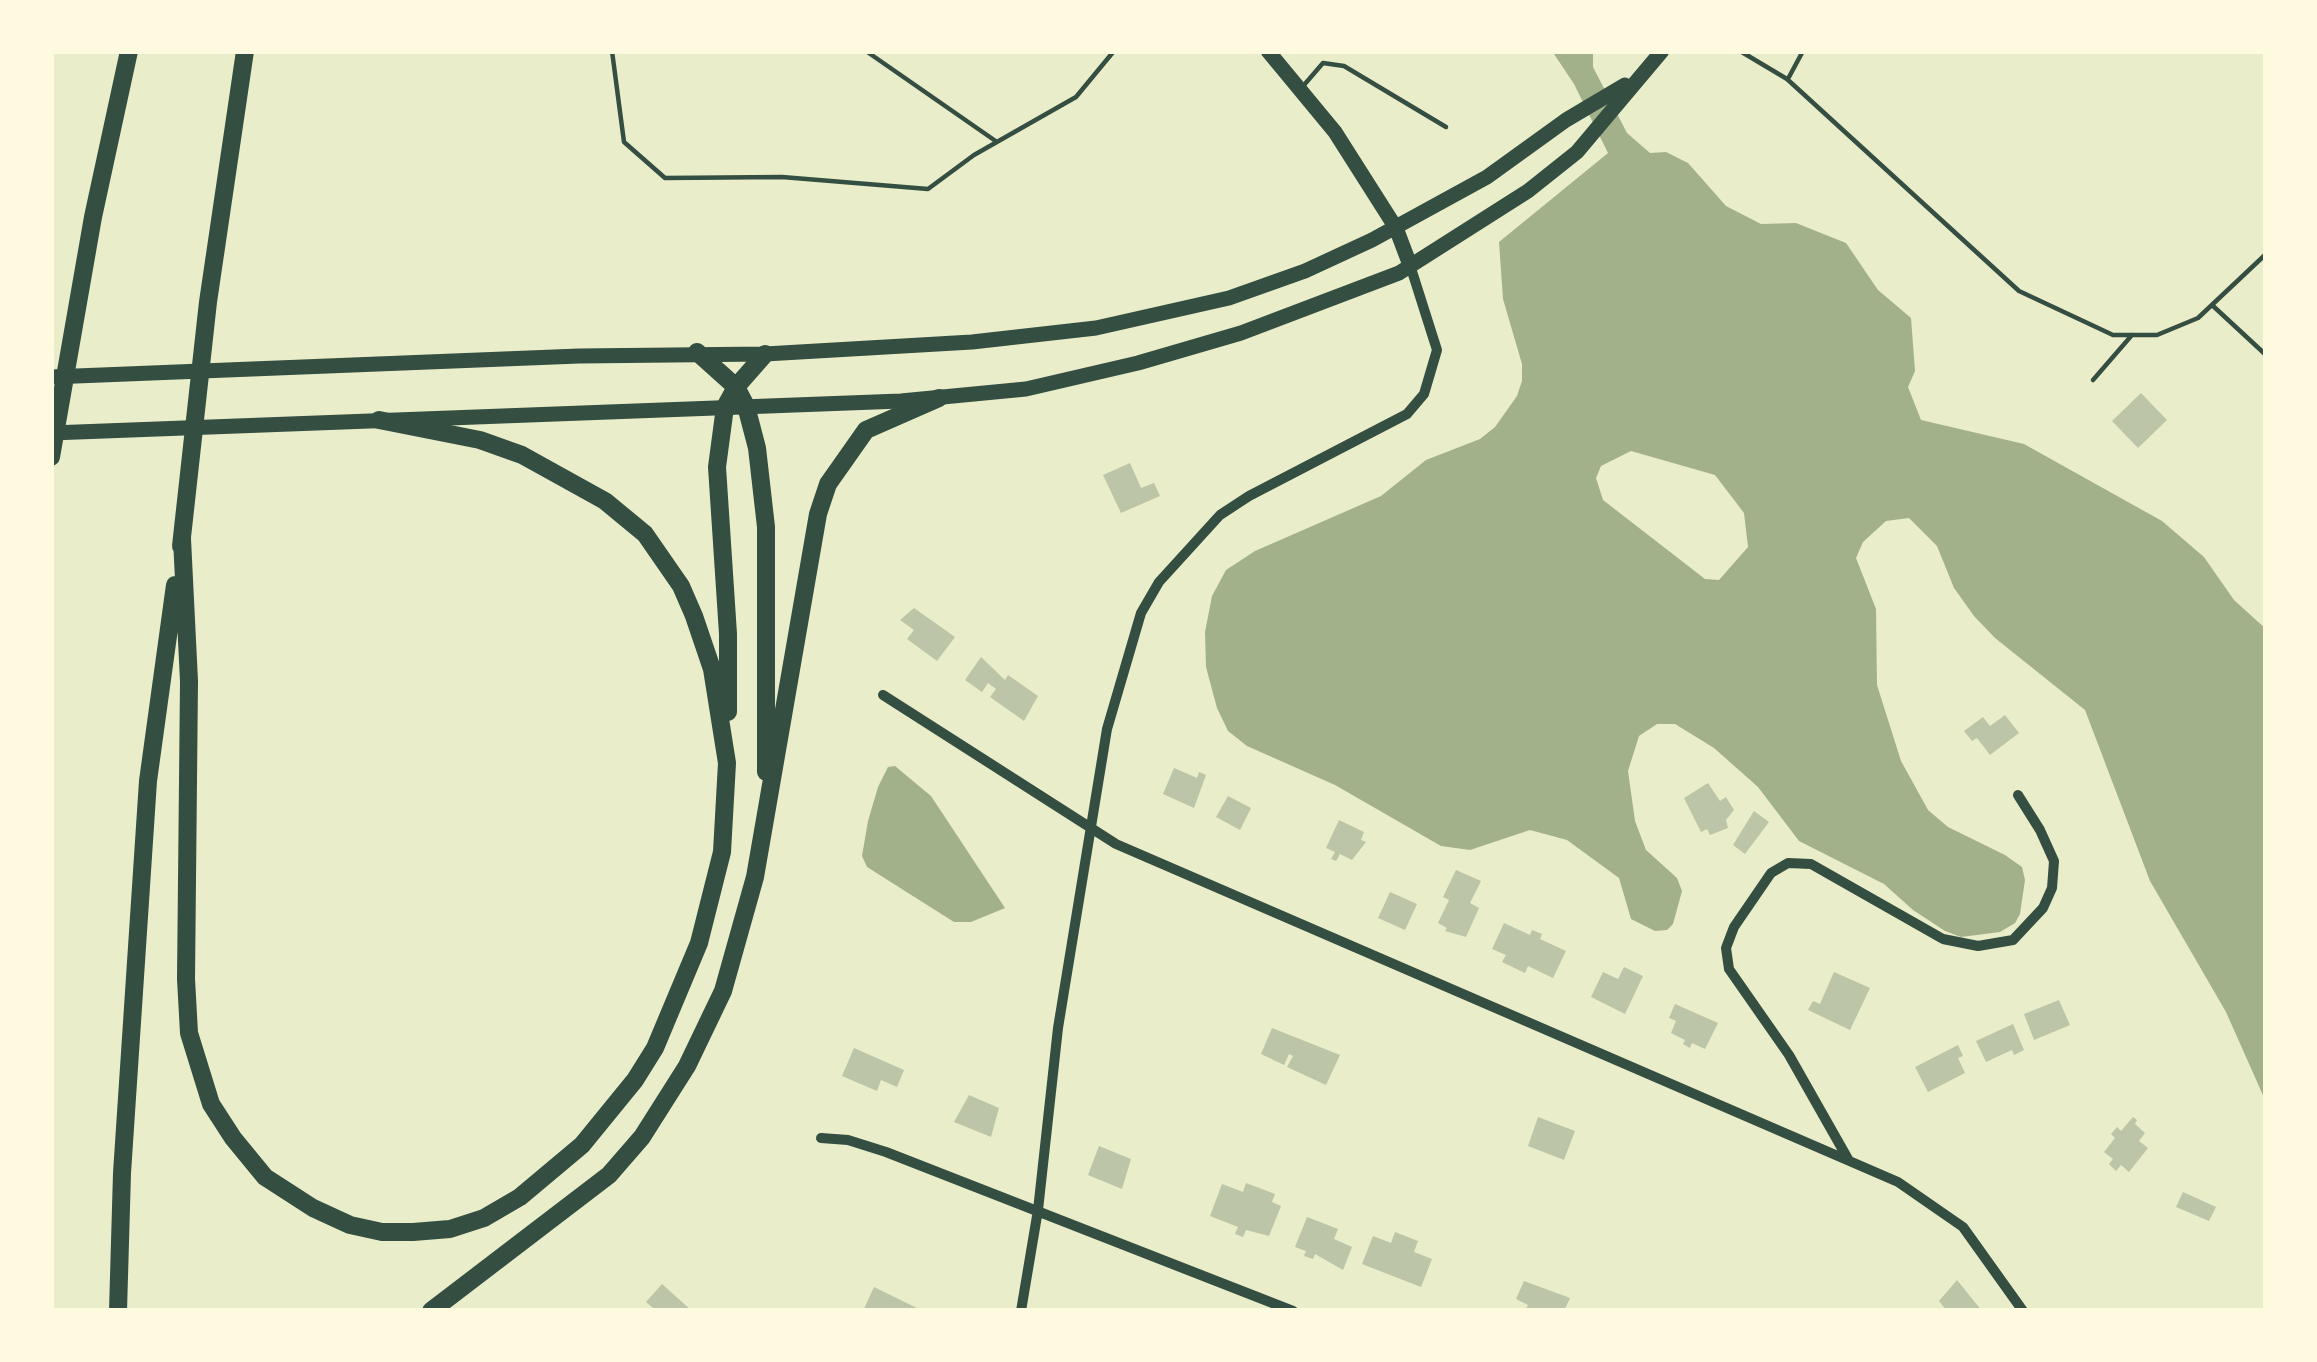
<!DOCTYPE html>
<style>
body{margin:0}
#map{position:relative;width:2317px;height:1362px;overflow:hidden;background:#e9edc9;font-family:"DM Sans",sans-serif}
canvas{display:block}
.frame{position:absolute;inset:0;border:54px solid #fefae0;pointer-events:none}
</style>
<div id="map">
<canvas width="2317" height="1362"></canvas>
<div class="frame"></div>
</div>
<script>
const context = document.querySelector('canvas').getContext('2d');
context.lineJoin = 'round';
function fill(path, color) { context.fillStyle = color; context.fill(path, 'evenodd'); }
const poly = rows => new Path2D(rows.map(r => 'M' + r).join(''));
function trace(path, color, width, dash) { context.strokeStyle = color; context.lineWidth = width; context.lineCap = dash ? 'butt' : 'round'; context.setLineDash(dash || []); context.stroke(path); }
const water = poly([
 [1552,51,1593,51,1593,67,1627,133,1650,153,1666,152,1688,163,1726,206,1761,224,1796,223,1846,243,1878,290,1911,318,1915,371,1908,387,1921,420,2024,444,2162,521,2204,557,2234,600,2266,629,2266,1102,2226,1012,2150,881,2085,710,1995,638,1974,616,1954,588,1937,546,1909,518,1886,521,1863,542,1856,558,1876,609,1877,685,1901,761,1928,810,1948,827,2005,855,2022,867,2025,880,2020,914,2015,923,2000,932,1961,937,1945,931,1913,910,1884,884,1799,841,1758,787,1714,748,1675,724,1657,724,1639,736,1628,771,1635,821,1646,850,1677,878,1682,891,1673,924,1667,930,1655,931,1631,919,1619,878,1567,840,1530,830,1470,850,1441,846,1335,785,1247,746,1228,731,1217,708,1206,667,1205,632,1212,596,1226,570,1255,551,1381,496,1426,460,1480,439,1495,427,1517,396,1522,381,1522,364,1503,299,1499,242,1608,153,1574,84],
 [1631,451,1715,475,1744,513,1748,547,1719,580,1705,579,1603,500,1596,478,1601,466],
 [895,766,931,796,1005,908,971,922,954,922,867,867,862,856,868,821,878,787,888,767]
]);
const building = poly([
 [2141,393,2167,420,2138,448,2112,421],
 [1130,463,1141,488,1154,483,1160,496,1121,513,1103,475],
 [914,608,955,637,937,661,907,639,914,630,900,620],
 [981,657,1005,680,1008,675,1038,696,1024,721,990,697,996,689,988,683,982,692,965,680],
 [2005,715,2019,733,1990,755,1977,738,1972,741,1964,731,1983,717,1990,726],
 [1174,768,1197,778,1199,772,1206,775,1194,808,1163,794],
 [1708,783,1720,801,1726,797,1734,810,1726,820,1728,828,1710,835,1707,829,1701,832,1684,798],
 [1228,796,1251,808,1240,830,1216,817],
 [1754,811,1769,822,1745,854,1733,845],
 [1339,820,1364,832,1361,840,1366,842,1352,860,1340,854,1336,861,1331,859,1335,852,1326,848],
 [1456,870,1481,881,1470,903,1479,908,1466,937,1445,931,1447,928,1438,923,1449,900,1443,897],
 [1390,892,1417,904,1405,930,1378,918],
 [1504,923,1530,935,1532,930,1542,934,1540,939,1566,951,1553,978,1528,966,1525,973,1502,962,1506,955,1492,949],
 [1624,967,1643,976,1625,1014,1591,997,1603,972,1618,979],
 [1834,972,1870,988,1850,1030,1808,1010,1813,1001,1820,1004],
 [2059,1000,2070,1025,2034,1040,2024,1014],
 [1675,1004,1718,1023,1705,1049,1692,1043,1690,1048,1683,1044,1685,1040,1671,1033,1676,1021,1669,1018],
 [2013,1024,2024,1050,2014,1055,2012,1050,1986,1062,1976,1041],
 [1272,1028,1340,1055,1326,1085,1287,1067,1293,1056,1289,1054,1284,1065,1261,1054],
 [1958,1045,1963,1056,1958,1058,1965,1073,1928,1092,1915,1067],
 [854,1048,904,1070,897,1087,881,1080,877,1091,842,1076],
 [969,1095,999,1108,991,1137,954,1122],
 [1538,1117,1575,1131,1564,1160,1528,1146],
 [2133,1117,2137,1120,2135,1124,2145,1133,2139,1141,2148,1148,2129,1172,2121,1165,2116,1171,2109,1164,2113,1159,2104,1152,2115,1138,2111,1134,2117,1127,2121,1131],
 [1099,1146,1131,1159,1122,1189,1088,1175],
 [1246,1183,1275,1194,1272,1202,1281,1206,1269,1236,1246,1230,1243,1237,1235,1234,1238,1227,1210,1216,1222,1184,1243,1192],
 [2183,1192,2216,1207,2209,1221,2176,1207],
 [1307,1217,1338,1229,1334,1239,1352,1247,1343,1270,1315,1254,1313,1259,1304,1256,1306,1251,1295,1247],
 [1395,1232,1418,1241,1414,1252,1432,1259,1421,1287,1362,1264,1373,1236,1391,1243],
 [1957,1280,1982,1311,1947,1311,1939,1301],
 [1524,1281,1570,1298,1564,1311,1525,1311,1528,1305,1516,1299],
 [662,1284,692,1311,650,1311,653,1308,646,1302],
 [874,1287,917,1308,916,1311,863,1311]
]);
const service = poly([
 [612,51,624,142,665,178,782,177,928,189,974,155,1076,97,1114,51],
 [866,51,997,142],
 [1740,51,1787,79,2019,291,2113,335,2157,335,2198,318,2266,254],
 [1789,77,1803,51],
 [1304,85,1323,63,1344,66,1446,127],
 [2212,305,2266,355],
 [2093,380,2132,335]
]);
const minor = poly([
 [883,695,1116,844,1898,1182,1963,1227,2023,1311],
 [821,1138,848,1140,886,1152,1293,1311],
 [1848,1159,1789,1055,1729,969,1726,948,1734,927,1771,873,1788,863,1811,864,1943,939,1978,946,2013,940,2043,908,2052,888,2054,861,2040,830,2018,795],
 [1021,1311,1038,1210,1058,1028,1107,729,1141,613,1159,582,1220,515,1249,496,1407,414,1424,394,1437,350,1410,265]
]);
const secondary = poly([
 [1268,51,1335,132,1396,228,1410,265],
 [51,377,579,356,765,354,972,342,1096,328,1229,298,1305,271,1372,240,1487,177,1566,120,1625,85],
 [51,433,901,401,1026,389,1138,363,1241,333,1399,273,1528,191,1577,152,1662,51]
]);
const motorway = poly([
 [697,352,736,387,746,406,757,448,766,527,766,772],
 [51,457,93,217,129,51],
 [182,539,189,681,186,979,189,1033,211,1104,233,1138,265,1177,313,1208,350,1225,382,1232,413,1232,450,1229,484,1218,520,1197,582,1145,635,1080,655,1048,699,943,722,852,727,763,712,669,694,616,681,586,645,534,605,501,522,455,480,440,379,420],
 [181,546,208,302,245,51],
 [728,712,728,634,717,467,725,407,736,387,765,354],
 [118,1311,122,1173,148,781,175,585],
 [431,1311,609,1175,642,1137,687,1066,723,991,755,877,818,514,828,484,866,430,939,398]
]);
fill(water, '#a3b18a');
fill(building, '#bcc5a7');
trace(service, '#344e41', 4.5);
trace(minor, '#344e41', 10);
trace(secondary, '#344e41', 15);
trace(motorway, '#344e41', 18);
</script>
